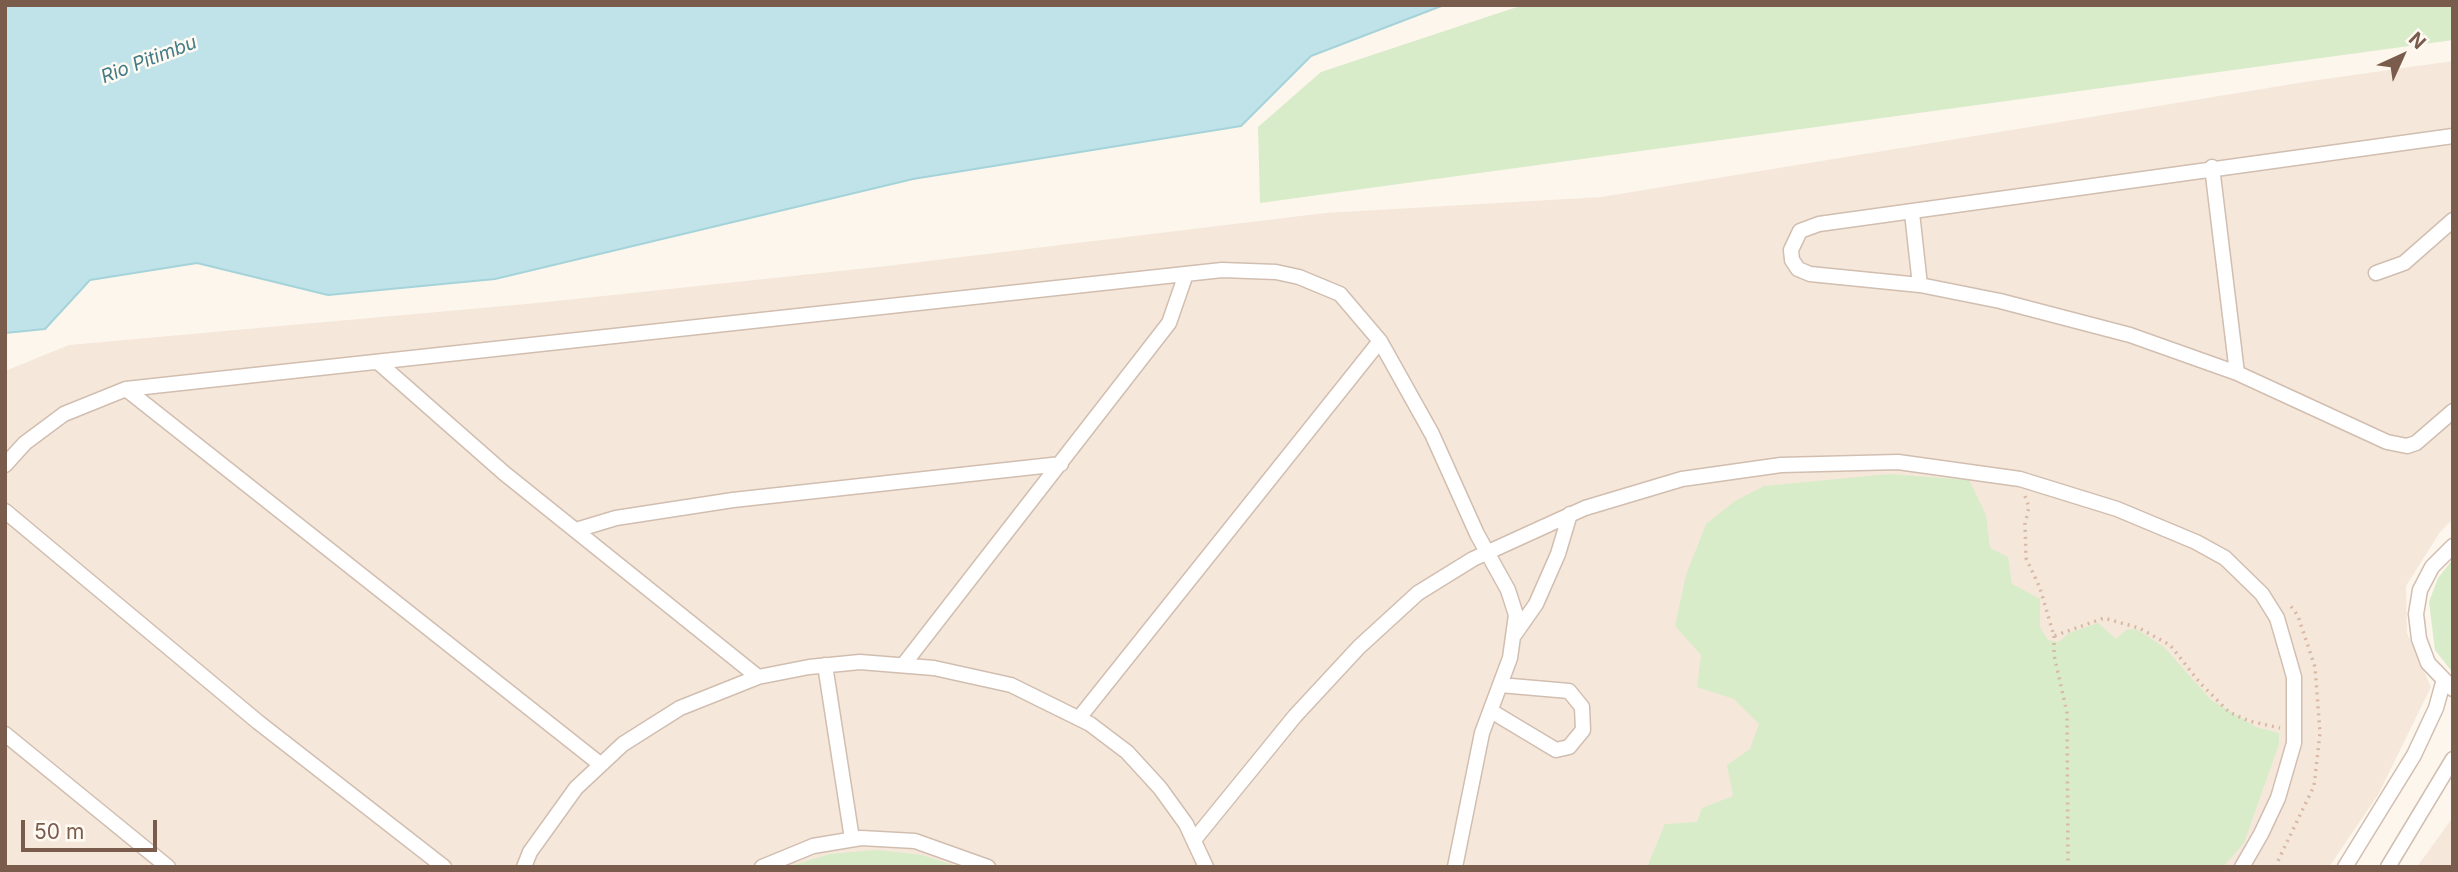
<!DOCTYPE html>
<style>
body{margin:0}
#map{position:relative;width:2458px;height:872px;overflow:hidden;background:#fdf6ec;font-family:Inter,sans-serif}
canvas{display:block}
.frame{position:absolute;inset:0;border:7px solid #7a5c4d;pointer-events:none}
.north{position:absolute;left:2367px;top:21px;width:70px;height:70px;-webkit-text-stroke:5px #fffaf3;paint-order:stroke;rotate:45deg;font-size:19px;font-weight:700;line-height:28px;text-align:center;color:#7a5c4d}
.north::after{content:'';display:block;margin:auto;width:24px;height:32px;background:#7a5c4d;clip-path:polygon(50% 0,100% 100%,50% 72%,0 100%)}
.scale{position:absolute;left:21px;top:820px;width:136px;height:32px;box-sizing:border-box;border:4px solid #7a5c4d;border-top:0;padding-left:9px;font-size:21px;line-height:24px;white-space:nowrap;color:#7a5c4d;-webkit-text-stroke:5px #fffaf3;paint-order:stroke}
</style>
<div id="map">
<canvas width="2458" height="872"></canvas>
<div class="frame"></div>
<div class="north">N</div>
<div class="scale">50 m</div>
</div>
<script>
const context = document.querySelector('canvas').getContext('2d');
context.lineJoin = 'round';
function fill(path, color) { context.fillStyle = color; context.fill(path, 'evenodd'); }
const poly = rows => new Path2D(rows.map(r => 'M' + r).join(''));
function trace(path, color, width, dash) { context.strokeStyle = color; context.lineWidth = width; context.lineCap = dash ? 'butt' : 'round'; context.setLineDash(dash || []); context.stroke(path); }
function label(font, color, halo, rows, align = 'center') {
  context.font = font + ' Inter,sans-serif'; context.lineWidth = 5; context.setLineDash([]); context.textBaseline = 'middle'; context.strokeStyle = halo; context.fillStyle = color; for (const [text, x, y, turn = 0] of rows) {
    context.save(); context.translate(x, y); context.rotate((+turn || 0) * Math.PI / 180); context.textAlign = isNaN(turn) ? turn : align; if (halo) context.strokeText(text, 0, 0); context.fillText(text, 0, 0); context.restore();
  }
}
const residential = poly([
 [2453,61,2453,519,2440,532,2406,586,2407,633,2431,687,2378,795,2329,867,5,867,5,371,69,345,537,303,887,266,1325,213,1601,197,2311,81],
 [2453,817,2453,867,2417,867]
]);
const green = poly([
 [1523,5,2453,5,2453,40,1260,203,1258,127,1321,72],
 [1889,474,1969,480,1986,515,1990,548,2008,557,2012,584,2040,599,2040,627,2048,640,2059,642,2069,633,2098,623,2116,639,2126,630,2136,629,2164,647,2211,700,2256,727,2279,733,2279,744,2244,843,2223,867,1647,867,1665,824,1697,822,1702,808,1733,796,1727,765,1750,749,1759,724,1734,699,1697,687,1701,655,1675,626,1686,575,1706,524,1735,501,1764,486],
 [2453,559,2453,673,2435,650,2429,602,2438,578],
 [877,850,922,855,959,867,787,867,830,854]
]);
const water = poly([
 [5,5,1444,5,1311,56,1241,126,913,179,495,279,328,295,197,263,90,280,45,329,5,333,5,5]
]);
const path = poly([
 [2025,496,2029,507,2025,524,2026,558,2040,588,2054,636,2104,618,2139,628,2170,645,2200,683,2229,712,2249,721,2280,728],
 [2054,636,2054,655,2067,713,2068,867],
 [2275,867,2314,786,2320,733,2315,667,2298,616,2290,605]
]);
const minor = poly([
 [2453,136,1819,224,1800,231,1791,250,1792,260,1798,269,1810,274,1920,285,2000,301,2130,335,2237,373,2387,442,2407,446,2416,443,2453,411],
 [2212,167,2237,373],
 [1912,213,1920,285],
 [2376,273,2404,263,2453,220],
 [379,363,504,473,758,677],
 [126,389,600,764],
 [5,465,25,443,64,414,126,389,1222,270,1276,272,1299,277,1340,294,1380,341,1432,434,1477,534,1508,590,1516,615,1510,658,1482,733,1455,867],
 [5,511,258,722,444,867],
 [576,530,616,518,733,500,1061,464],
 [2453,546,2432,567,2420,590,2416,614,2419,639,2428,663,2453,689],
 [1515,634,1536,604,1558,554,1570,514],
 [904,664,1169,323,1186,274],
 [825,665,852,839],
 [1491,711,1556,750,1569,747,1583,730,1582,707,1569,691,1500,685],
 [1079,718,1380,341],
 [5,734,168,867],
 [1194,840,1295,716,1359,647,1418,593,1473,559,1585,508,1682,479,1781,465,1898,462,2020,479,2117,509,2196,542,2225,558,2262,594,2277,618,2294,677,2294,743,2278,798,2261,834,2242,867],
 [524,867,530,852,576,788,623,744,680,708,758,677,809,667,860,662,934,668,1011,685,1090,724,1127,752,1160,788,1186,824,1206,867],
 [762,867,813,846,861,838,915,841,988,867],
 [2345,867,2414,755,2436,708,2443,683],
 [2388,867,2453,759]
]);
const waterNames = [
 ["Rio Pitimbu",149,60,-21]
];
fill(residential, '#f5e8da');
fill(green, '#d8ecc9');
fill(water, '#bfe3e8');
trace(water, '#a5d3da', 2);
trace(minor, '#d1beb0', 17);
trace(path, '#d9b8a5', 3.5, [2, 5]);
trace(minor, '#fff', 14);
label('italic 19px', '#437c86', '#fffaf3', waterNames);
</script>
